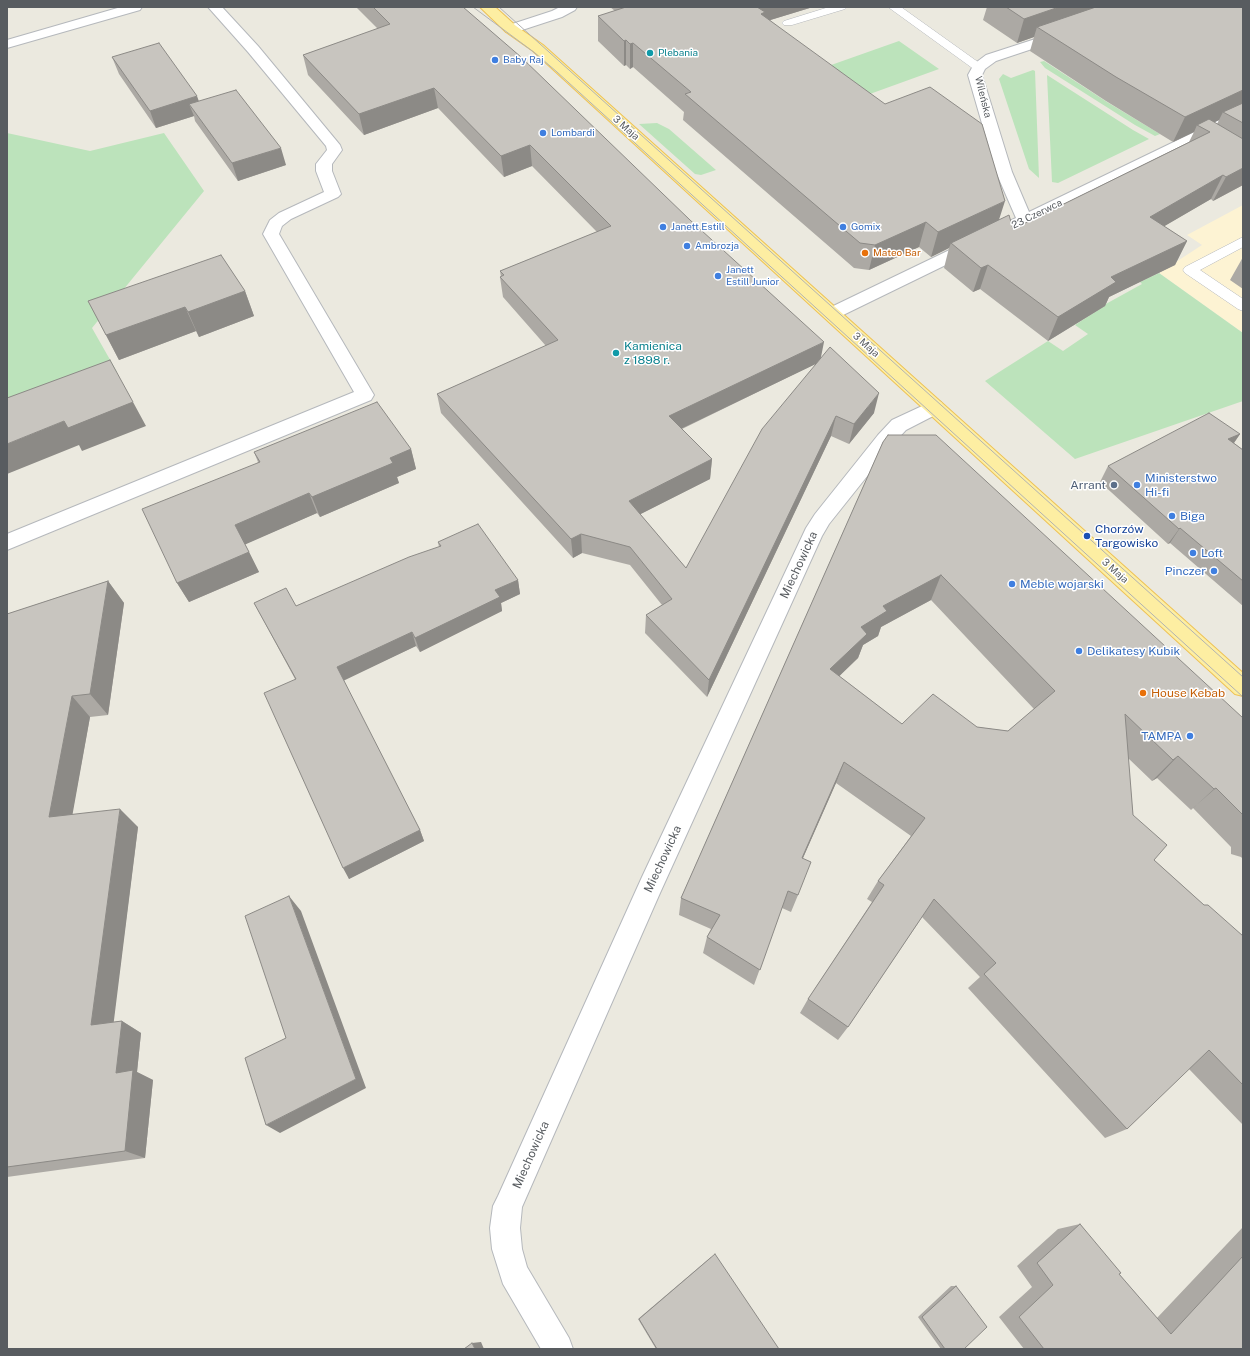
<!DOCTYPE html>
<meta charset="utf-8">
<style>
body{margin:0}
#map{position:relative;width:1250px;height:1356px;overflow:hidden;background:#ebe9df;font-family:"Public Sans",sans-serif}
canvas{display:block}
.frame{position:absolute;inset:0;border:8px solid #585c60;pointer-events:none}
</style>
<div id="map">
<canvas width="1250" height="1356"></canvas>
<div class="frame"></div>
</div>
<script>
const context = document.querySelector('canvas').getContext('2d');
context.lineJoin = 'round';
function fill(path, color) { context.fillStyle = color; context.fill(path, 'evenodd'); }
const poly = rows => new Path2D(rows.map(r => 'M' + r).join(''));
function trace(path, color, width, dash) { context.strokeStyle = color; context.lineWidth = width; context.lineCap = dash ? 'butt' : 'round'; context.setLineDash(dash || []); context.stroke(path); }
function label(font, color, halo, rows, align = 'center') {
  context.font = font + ' "Public Sans",sans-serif'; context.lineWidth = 3; context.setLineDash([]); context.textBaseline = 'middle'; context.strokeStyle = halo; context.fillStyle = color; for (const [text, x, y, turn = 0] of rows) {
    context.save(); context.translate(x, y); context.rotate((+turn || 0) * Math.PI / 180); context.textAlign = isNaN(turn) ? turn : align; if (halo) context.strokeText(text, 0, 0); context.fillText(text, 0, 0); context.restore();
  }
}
const commercial = poly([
 [1243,205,1243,333,1159,273,1202,245,1187,235]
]);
const green = poly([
 [899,41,939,69,856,99,817,70],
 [1044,61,1107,102,1160,134,1155,136,1135,125,1045,68,1040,62],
 [1033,70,1035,71,1039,178,1029,169,999,79,1003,74,1011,78],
 [1047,75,1133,130,1149,139,1058,183,1052,182],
 [657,123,669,129,716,170,701,175,695,174,639,124],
 [7,133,90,151,164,133,204,191,92,328,117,372,7,415],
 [1159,273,1243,333,1243,401,1075,459,985,381,1048,341,1063,351,1088,334,1075,325,1104,306,1104,305,1142,284,1140,282]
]);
const service = poly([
 [829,7,847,7,845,9,792,25,784,25,782,23,784,21,829,7],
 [888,7,901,7,985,67,983,70,979,71,975,70,888,7],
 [1243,237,1243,247,1200,270,1243,299,1243,311,1238,309,1185,273,1183,270,1185,267,1243,237]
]);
const pedestrian = poly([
 [560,7,577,7,575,10,562,17,516,32,506,32,504,29,506,26,552,11,560,7]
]);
const minor = poly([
 [121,7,142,7,140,10,7,48,7,40,121,7],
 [208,7,222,7,258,46,340,145,342,150,332,164,332,171,341,194,338,197,291,219,282,226,279,234,374,395,371,400,7,550,7,534,354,392,263,234,270,220,279,213,324,192,316,171,316,164,327,150,326,146,248,52,208,7],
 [1060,31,1065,32,1067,35,1065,38,996,61,985,69,982,75,1012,172,1029,212,1238,111,1243,110,1243,120,837,318,831,320,825,318,822,314,825,310,1016,218,996,172,968,75,974,64,986,55,1060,31],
 [935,400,941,402,944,407,941,412,906,430,892,445,829,524,822,536,660,893,522,1207,520,1228,522,1249,527,1267,569,1338,573,1349,541,1349,503,1284,492,1249,490,1228,493,1206,498,1196,642,877,806,528,815,514,878,435,892,420,935,400]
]);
const primary = poly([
 [480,7,495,7,516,26,543,45,1243,673,1243,696,1235,694,533,51,506,32,480,7]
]);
const tram = poly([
 [473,7,535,53,557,72,1243,697],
 [499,7,1243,677]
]);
const wall = poly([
 [356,7,463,7,820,359,874,413,849,444,831,436,707,697,645,633,646,615,662,605,630,565,582,553,573,558,441,413,437,394,546,346,503,297,500,277,501,277,500,271,597,232,532,166,504,177,438,108,364,135,308,75,303,55,378,29],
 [817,363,686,568,640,514,710,479,712,459,682,429],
 [610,7,813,7,770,20,998,221,1013,229,1189,142,1194,132,1173,142,1106,101,1030,51,1034,37,1017,43,983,20,987,7,1243,7,1243,185,1213,201,1211,199,1164,226,1187,241,1175,265,1109,297,1105,306,1048,341,980,289,973,292,944,268,949,248,931,257,919,247,869,270,854,268,683,120,684,112,633,67,630,69,626,65,624,66,598,41,598,16,615,11],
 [1219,120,1217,124,1214,122],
 [112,57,199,101,286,165,238,181,195,121,194,116,156,128,119,74],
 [1243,257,1243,289,1230,280],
 [245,291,254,316,199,337,196,331,119,360,88,301],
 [1240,434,1234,443,1243,450,1243,606,1170,543,1168,544,1100,482,1108,466],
 [883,442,1243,718,1243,859,1241,857,1231,854,1231,847,1193,808,1191,810,1157,778,1152,781,1128,758,1133,815,1154,860,1204,905,1243,936,1243,1125,1189,1069,1127,1129,1105,1138,968,988,980,977,922,917,848,1027,838,1040,800,1013,808,999,872,902,867,899,878,881,911,836,836,783,803,858,798,895,791,912,782,908,754,985,703,953,707,937,711,929,679,915,681,898],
 [931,600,1034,709,1008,731,977,727,902,724,839,676,858,658,863,645,878,636,881,627],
 [411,449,416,469,397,477,399,483,320,517,317,513,245,544,259,572,189,602,177,583,258,462,254,452],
 [438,542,518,580,520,594,501,603,502,611,420,652,416,646,343,680,420,830,424,841,349,879,295,679,254,603,296,606,439,547],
 [108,581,124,603,108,715,90,717,72,814,138,827,113,1022,122,1021,141,1033,137,1072,153,1080,145,1158,7,1177,7,614],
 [1080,1224,1119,1274,1157,1318,1243,1227,1243,1349,1024,1349,999,1317,1032,1287,1017,1266,1058,1229],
 [711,1257,779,1349,656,1349,638,1319],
 [951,1286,956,1286,964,1349,941,1349,918,1317]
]);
const shadedWall = poly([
 [750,7,813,7,764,22],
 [1059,7,1120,7,1037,27,1034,37,1017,43,1024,19],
 [626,40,626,65,624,66,624,41],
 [633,43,633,67,630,69,630,44],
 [434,88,438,108,364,135,359,114],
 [1243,90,1243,109,1223,112,1219,120,1203,128,1197,125,1194,132,1173,142,1185,117],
 [197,96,203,113,189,104,194,116,156,128,150,111],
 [530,145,532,166,504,177,501,156],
 [281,148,286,165,238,181,232,163],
 [1243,168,1243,185,1213,201,1226,177],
 [1223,175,1211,199,1139,241,1150,217],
 [1005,201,997,226,951,243,949,248,931,257,938,232],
 [926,222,919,247,869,270,875,245],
 [1187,241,1175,265,1109,297,1105,306,1048,341,1058,317,1111,277],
 [988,265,980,289,973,292,981,268],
 [245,291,254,316,199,337,188,312],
 [185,307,196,331,119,360,106,335],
 [824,342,820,362,668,435,669,416],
 [879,393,874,413,849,444,854,424],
 [133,402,146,426,82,451,79,445,7,474,7,444,64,421],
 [836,416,831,436,707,697,709,680],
 [1240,434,1229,450,1228,439],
 [411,449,416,469,397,477,399,483,320,517,312,497,390,458],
 [712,459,710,479,629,520,629,501],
 [309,493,317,513,244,545,235,525],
 [1180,528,1170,543,1168,544,1179,529],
 [581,534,582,553,573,558,571,539],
 [249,552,259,572,189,602,177,583],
 [941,575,931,600,881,627,878,636,863,645,858,658,823,692,830,669,861,627,883,606],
 [518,580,520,594,501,603,502,611,420,652,415,638,495,590],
 [108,581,124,603,108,715,90,694],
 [412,632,416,646,343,681,337,667],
 [72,696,90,717,69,834,49,817],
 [1178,756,1157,778,1152,781,1173,760],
 [844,762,836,783,795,876,802,858],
 [1216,788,1193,808,1191,810,1214,789],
 [120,809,138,827,112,1036,91,1025],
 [420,830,424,841,349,879,343,868],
 [289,896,301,911,366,1088,280,1133,266,1125,356,1079],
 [122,1021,141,1033,137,1072,153,1080,145,1158,125,1151,116,1073],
 [481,1342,484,1349,475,1349,472,1343]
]);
const building = poly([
 [373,7,463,7,521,57,690,220,824,342,669,416,712,459,629,501,686,568,762,429,830,347,879,393,854,424,836,416,709,680,646,615,672,599,630,547,581,534,571,539,437,394,558,340,500,277,504,275,500,271,611,226,530,145,501,156,434,88,359,114,303,55,390,24,373,7],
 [626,7,757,7,765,12,761,14,885,104,930,87,982,124,1005,201,938,232,926,222,875,245,860,243,685,94,691,92,633,43,630,44,626,40,624,41,598,16,626,7],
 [1006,7,1059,7,1024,19,1006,7],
 [1096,7,1243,7,1243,90,1185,117,1116,77,1037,27,1096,7],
 [159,43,197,96,150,111,112,57,159,43],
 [236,90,281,148,232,163,189,104,236,90],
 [1243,103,1243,123,1223,112,1243,103],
 [1209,119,1243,139,1243,168,1226,177,1223,175,1150,217,1187,241,1111,277,1116,282,1058,317,988,265,981,268,951,243,1009,215,1013,229,1210,132,1197,125,1209,119],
 [221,255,245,291,188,312,185,307,106,335,88,301,221,255],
 [110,360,133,402,68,428,64,421,7,444,7,398,110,360],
 [377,402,411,449,390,458,393,463,312,497,309,493,235,525,249,552,177,583,142,509,260,462,254,452,377,402],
 [1209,413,1240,434,1228,439,1243,450,1243,581,1180,528,1179,529,1108,466,1209,413],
 [888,435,936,435,1243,718,1243,815,1216,788,1214,789,1178,756,1173,760,1125,714,1133,815,1167,845,1154,860,1204,905,1208,905,1243,936,1243,1085,1209,1050,1127,1129,984,974,996,963,934,899,848,1027,808,999,884,885,878,881,925,818,844,762,802,858,811,862,798,895,788,891,760,970,707,937,720,915,681,898,883,442,888,435],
 [941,575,1055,691,1008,731,977,727,933,694,902,724,830,669,867,634,861,627,887,611,883,606,941,575],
 [478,524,518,580,495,590,500,597,415,638,412,632,337,667,420,830,343,868,264,693,296,679,254,603,286,588,296,606,409,557,441,546,438,542,478,524],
 [108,581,90,694,72,696,49,817,120,809,91,1025,122,1021,116,1073,133,1070,125,1151,7,1167,7,614,108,581],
 [289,896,356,1079,266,1125,245,1058,286,1038,245,916,289,896],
 [1080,1224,1121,1273,1119,1274,1171,1334,1243,1256,1243,1349,1044,1349,1019,1317,1053,1285,1037,1263,1080,1224],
 [715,1254,779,1349,657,1349,639,1319,715,1254],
 [956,1286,987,1327,964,1349,945,1349,922,1317,956,1286],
 [472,1343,475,1349,464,1349,472,1343]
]);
const markers = [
 [650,53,4,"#0f9aa8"],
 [495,60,4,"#3f7fe0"],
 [543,133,4,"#3f7fe0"],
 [663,227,4,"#3f7fe0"],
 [843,227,4,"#3f7fe0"],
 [687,246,4,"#3f7fe0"],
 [865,253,4,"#e8710a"],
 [718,276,4,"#3f7fe0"],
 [616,353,4,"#0f9aa8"],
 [1114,485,4,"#5c6f8a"],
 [1137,485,4,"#3f7fe0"],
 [1172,516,4,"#3f7fe0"],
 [1087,536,4,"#1a4fb4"],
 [1193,553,4,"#3f7fe0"],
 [1214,571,4,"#3f7fe0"],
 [1012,584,4,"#3f7fe0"],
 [1079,651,4,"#3f7fe0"],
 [1143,693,4,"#e8710a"],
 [1190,736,4,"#3f7fe0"]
];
const farCulturenames = [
 ["Plebania",658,53]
];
const farShopnames = [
 ["Baby Raj",503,60],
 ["Lombardi",551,133],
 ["Janett Estill",671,227],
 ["Gomix",851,227],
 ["Ambrozja",695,246],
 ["Janett",726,270],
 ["Estill Junior",726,282]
];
const farStreetnames = [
 ["Wileńska",983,97,76],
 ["3 Maja",626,128,42],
 ["23 Czerwca",1037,214,-26],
 ["3 Maja",866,345,42],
 ["3 Maja",1115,571,42]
];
const farFoodnames = [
 ["Mateo Bar",873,253]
];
const cultureNames = [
 ["Kamienica",624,346],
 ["z 1898 r.",624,360]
];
const shopNames = [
 ["Ministerstwo",1145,478],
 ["Hi-fi",1145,492],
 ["Biga",1180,516],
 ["Loft",1201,553],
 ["Pinczer",1206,571,"right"],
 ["Meble wojarski",1020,584],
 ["Delikatesy Kubik",1087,651],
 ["TAMPA",1182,736,"right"]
];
const serviceNames = [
 ["Arrant",1106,485]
];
const transitNames = [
 ["Chorzów",1095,529],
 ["Targowisko",1095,543]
];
const streetNames = [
 ["Miechowicka",799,565,-65],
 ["Miechowicka",663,859,-65],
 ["Miechowicka",531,1155,-66]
];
const foodNames = [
 ["House Kebab",1151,693]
];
fill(commercial, '#fdf3d3');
fill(green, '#bce3bb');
trace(service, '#b5b8bc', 1);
trace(pedestrian, '#b5b8bc', 2);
trace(minor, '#b5b8bc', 2);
trace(primary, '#eec255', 2);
fill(service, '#fff');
fill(pedestrian, '#fff');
fill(minor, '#fff');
fill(primary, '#fdeea2');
trace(tram, '#b1b2b2', 1);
fill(wall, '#aca9a4');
fill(shadedWall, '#8c8a86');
fill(building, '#c8c5bf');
trace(building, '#8c8a86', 1);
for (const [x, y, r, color] of markers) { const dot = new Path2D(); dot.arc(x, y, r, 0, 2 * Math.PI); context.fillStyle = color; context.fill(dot); trace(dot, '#fff', 1.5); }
label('10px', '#0d838f', '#fff', farCulturenames, 'left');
label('10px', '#366cbe', '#fff', farShopnames, 'left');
label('10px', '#585c60', '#fff', farStreetnames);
label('10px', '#c56008', '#fff', farFoodnames, 'left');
label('12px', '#0d838f', '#fff', cultureNames, 'left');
label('12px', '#366cbe', '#fff', shopNames, 'left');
label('12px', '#4e5e75', '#fff', serviceNames, 'right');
label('12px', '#164399', '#fff', transitNames, 'left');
label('12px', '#585c60', '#fff', streetNames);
label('12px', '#c56008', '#fff', foodNames, 'left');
</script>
